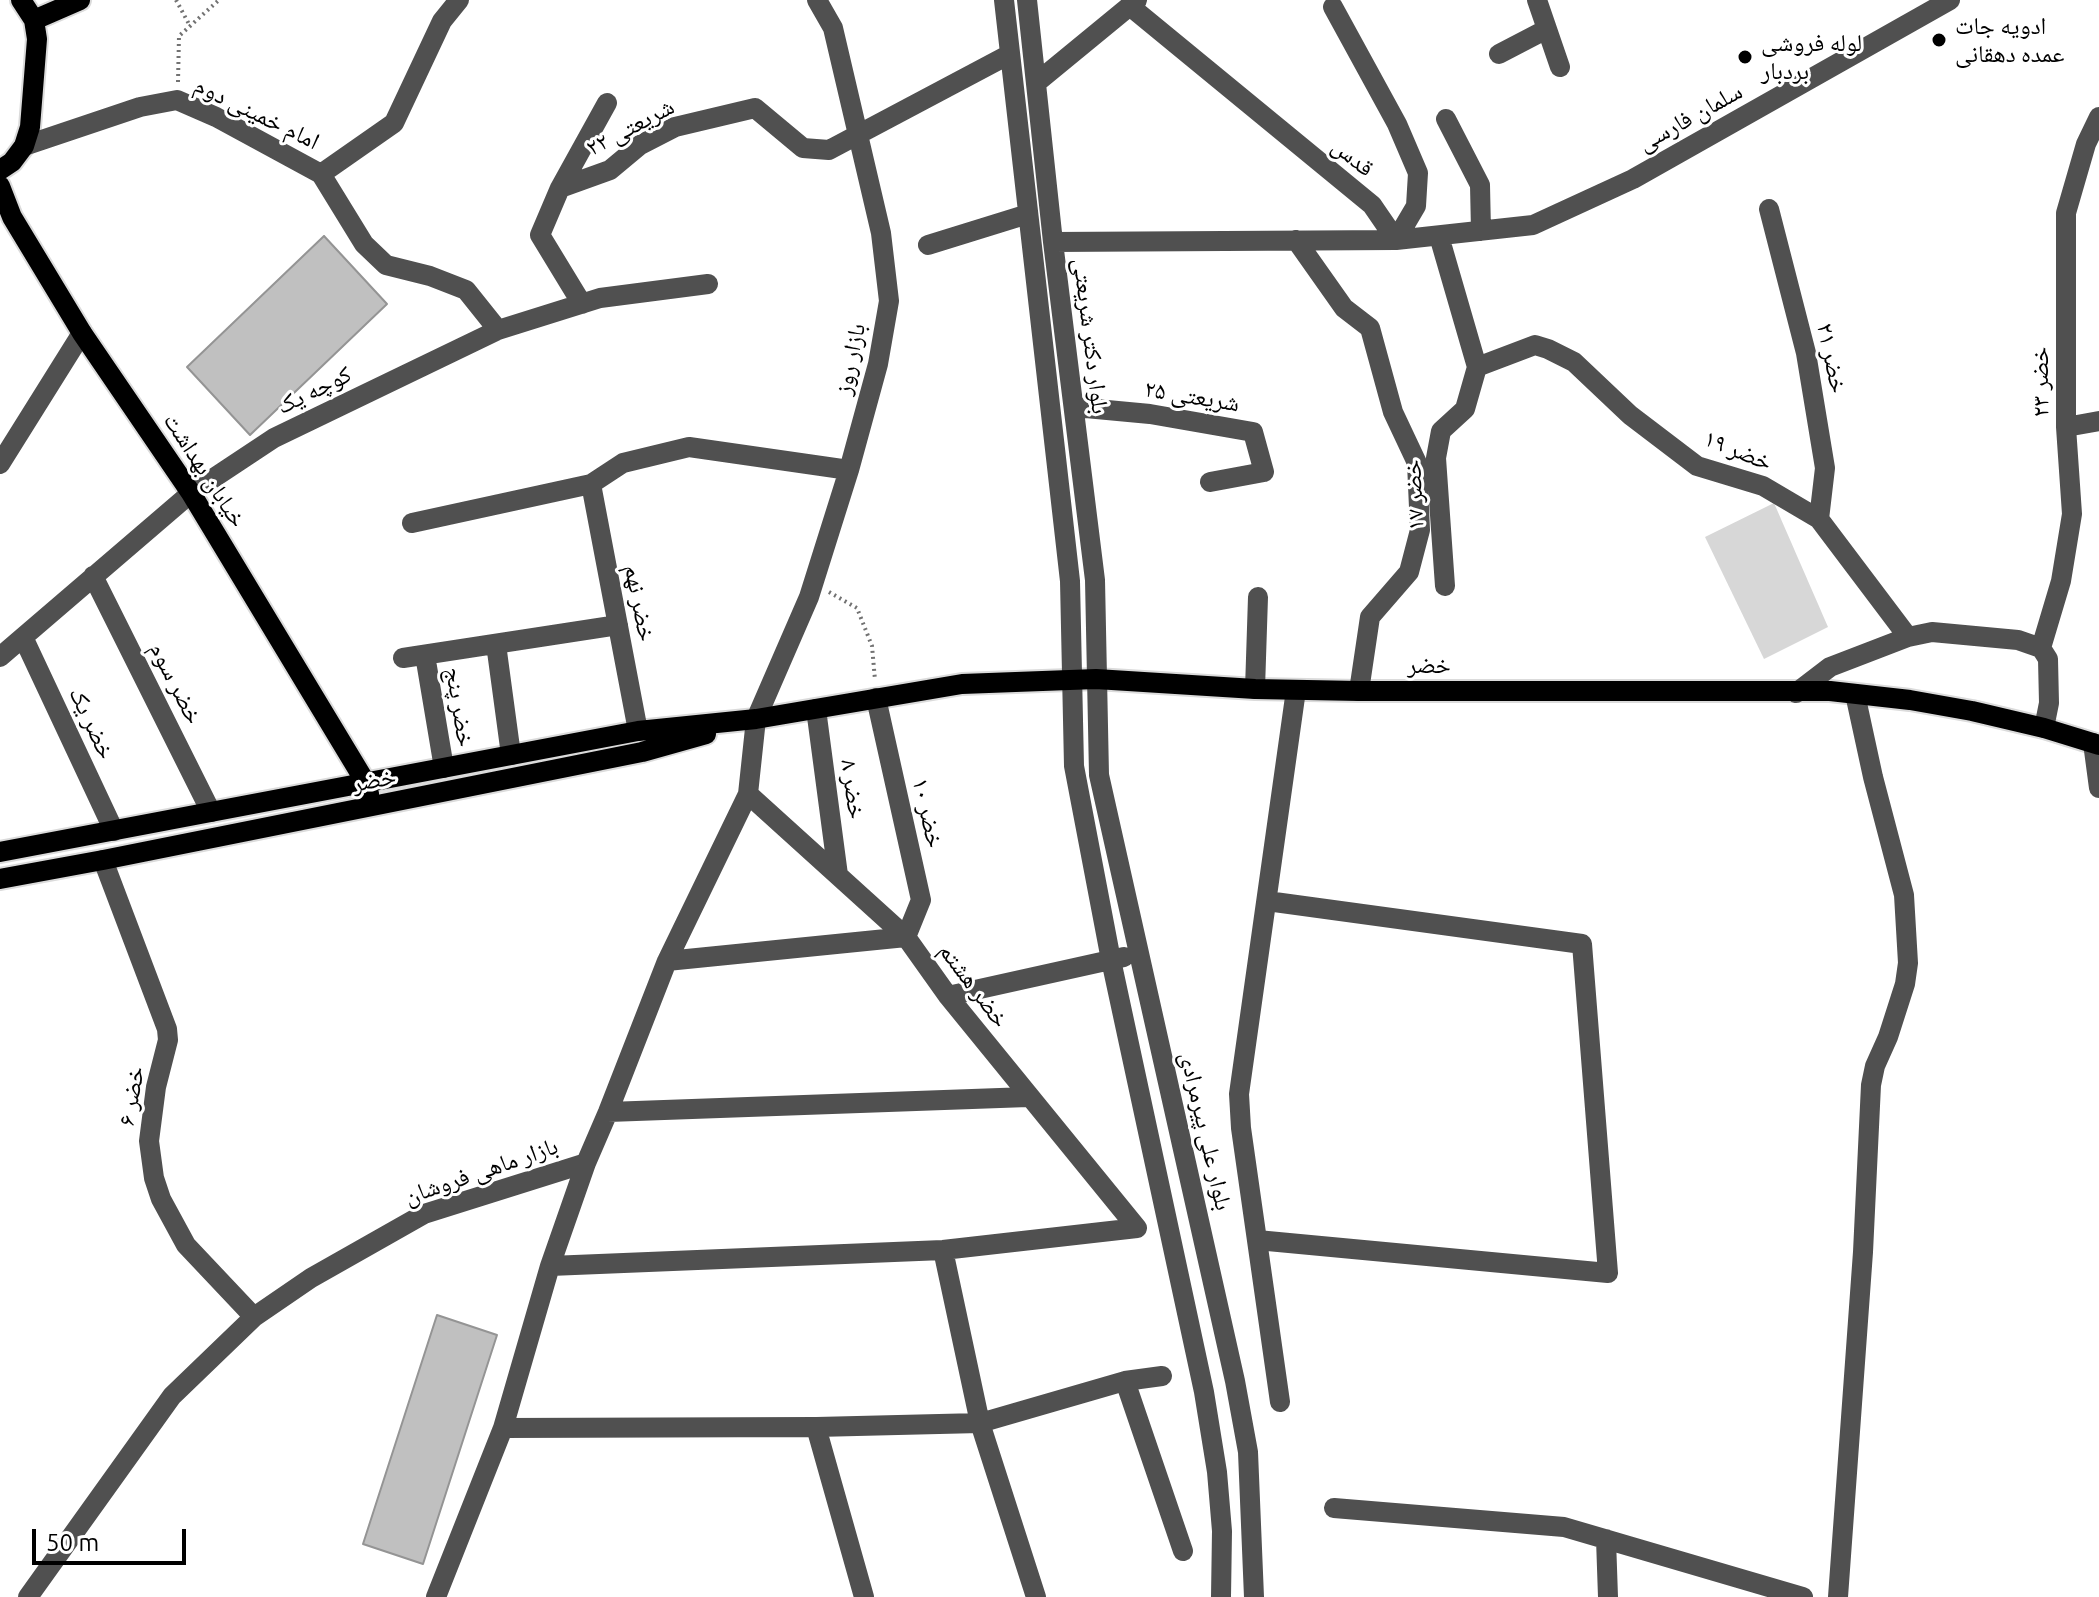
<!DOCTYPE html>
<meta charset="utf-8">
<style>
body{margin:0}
#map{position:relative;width:2099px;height:1597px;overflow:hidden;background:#fff;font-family:Ubuntu,sans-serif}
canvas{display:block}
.scale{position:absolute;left:32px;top:1529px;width:154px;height:36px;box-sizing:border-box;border:4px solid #000;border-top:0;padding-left:10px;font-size:24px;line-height:28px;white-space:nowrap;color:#000;-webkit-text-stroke:6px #fff;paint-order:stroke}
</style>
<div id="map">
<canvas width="2099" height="1597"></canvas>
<div class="scale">50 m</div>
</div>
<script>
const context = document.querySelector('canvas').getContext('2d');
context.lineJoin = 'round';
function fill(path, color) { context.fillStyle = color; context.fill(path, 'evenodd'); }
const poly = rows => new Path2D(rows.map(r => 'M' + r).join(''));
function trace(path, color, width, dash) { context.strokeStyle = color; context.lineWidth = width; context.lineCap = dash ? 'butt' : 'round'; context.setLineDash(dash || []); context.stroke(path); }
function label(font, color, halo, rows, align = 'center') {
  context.font = font + ' Ubuntu,"Noto Naskh Arabic",sans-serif'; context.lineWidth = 6; context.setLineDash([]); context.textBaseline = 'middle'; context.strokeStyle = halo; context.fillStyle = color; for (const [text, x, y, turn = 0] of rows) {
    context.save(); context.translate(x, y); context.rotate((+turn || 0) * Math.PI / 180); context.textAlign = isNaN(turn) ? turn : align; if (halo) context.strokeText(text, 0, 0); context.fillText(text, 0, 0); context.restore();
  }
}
const green = poly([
 [1774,503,1828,627,1764,659,1705,537]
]);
const building = poly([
 [324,236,387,304,250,435,187,367,324,236],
 [437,1315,497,1335,423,1564,363,1544,437,1315]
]);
const path = poly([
 [176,0,190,26],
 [178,82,179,36,219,0],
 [829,592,857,608,872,646,875,680]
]);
const minor = poly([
 [1004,0,1070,581,1074,766,1111,960,1204,1392,1217,1472,1222,1531,1221,1597],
 [1027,0,1053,242,1095,580,1099,775,1235,1381,1248,1452,1254,1597],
 [1537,0,1560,67],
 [1131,7,1372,205,1396,240],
 [1333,7,1397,124,1418,173,1416,206,1396,240],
 [1499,54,1547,29],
 [1036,83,1137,0],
 [1446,119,1480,185,1481,231],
 [24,146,140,107,177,100,216,117,321,174,364,244,386,265,430,276,466,290,498,330],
 [321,174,394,123,442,21,459,0],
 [560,188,607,103],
 [1769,209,1806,353,1825,468,1819,519],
 [1439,236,1477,367],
 [1296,240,1344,308,1370,328,1393,412,1417,463,1420,530,1409,572,1370,617,1359,691],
 [1053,242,1396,240,1533,225,1633,179,1950,0],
 [928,245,1028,214],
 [582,304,540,235,560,188,610,170,640,145,675,127,755,108,803,148,829,150,1010,54],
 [1477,367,1535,345,1548,349,1574,362,1630,415,1697,466,1763,486,1819,519,1908,637],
 [1075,407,1150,414,1253,432,1264,472,1210,482],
 [2066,427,2099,421],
 [0,464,82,333],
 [591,484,638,731],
 [412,523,591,484,623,463,689,447,849,470],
 [93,576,211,812],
 [1445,586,1436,458,1441,431,1465,409,1477,367],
 [23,637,114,831],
 [496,644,511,755],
 [2041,648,2061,581,2072,514,2066,427,2066,213,2086,144,2099,117],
 [425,655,444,768],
 [0,657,191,493,274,438,498,330,600,298,708,284],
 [403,658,618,625],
 [1255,689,1258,597],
 [1796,693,1830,667,1908,637,1932,632,2018,640,2041,648,2048,659,2049,703,2044,728],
 [816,709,838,875],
 [2093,743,2099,788],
 [748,794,906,937,948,996,1137,1228],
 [103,860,167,1029,168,1040,156,1087,149,1141,154,1178,161,1199,186,1245,254,1317],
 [667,961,906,937,921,900,876,698],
 [948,996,1124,957],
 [608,1112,1028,1097],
 [1257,1240,1608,1273,1582,944,1267,901],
 [943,1250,980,1423,1036,1597],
 [550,1266,943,1250,1137,1228],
 [1125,1381,1183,1551],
 [1280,1402,1241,1128,1239,1094,1296,690],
 [816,1427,864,1597],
 [503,1428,816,1427,980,1423,1125,1381,1162,1376],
 [1334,1508,1564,1527,1803,1597],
 [1606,1539,1608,1597],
 [28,1597,172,1396,254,1317,311,1278,424,1214,586,1163,608,1112,667,961,748,794,756,719,809,597,849,470,878,364,889,301,881,233,833,28,817,0],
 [436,1597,503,1428,550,1266,586,1163],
 [1838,1597,1863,1252,1871,1085,1875,1066,1888,1037,1905,984,1908,963,1904,895,1873,777,1855,694]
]);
const major = poly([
 [34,20,80,0],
 [0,170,12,162,24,146,30,127,37,39,34,20,21,0],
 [0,186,12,217,82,333,191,493,366,783,369,794],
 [0,852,638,731,756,719,962,684,1096,679,1255,689,1359,691,1830,691,1910,700,1972,711,2044,728,2099,745],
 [0,879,103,860,642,752,706,734]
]);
const markers = [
 [1939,40,8,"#000"],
 [1745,57,8,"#000"]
];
const poiNames = [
 ["ادویه جات‌",1955,26],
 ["عمده ‌دهقانی",1955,54],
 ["لوله فروشی",1761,43],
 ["بردبار",1761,71]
];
const streetNames = [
 ["امام خمینی دوم",257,113,26],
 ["سلمان فارسی",1690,117,-29],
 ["شریعتی ۲۲",630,127,-28],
 ["قدس",1353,157,39],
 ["بلوار دکتر شریعتی",1091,336,83],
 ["خضر ۲۱",1832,358,78],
 ["بازار روز",850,359,-78],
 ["خضر ۲۳",2040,382,-90],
 ["کوچه یک",314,390,-26],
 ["شریعتی ۲۵",1192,396,9],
 ["خضر ۱۹",1738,450,22],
 ["خیابان بهداشت",205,470,57],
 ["خضر ۱۷",1414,495,-93],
 ["خضر نهم",640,603,79],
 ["خضر",1429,665],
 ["خضر سوم",176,683,63],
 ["خضر پنج",460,707,81],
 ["خضر یک",92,723,65],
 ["خضر",374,780,-11],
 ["خضر ۸",853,789,82],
 ["خضر ۱۰",928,813,77],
 ["خضر هشتم",974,985,53],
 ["خضر ۶",131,1096,-80],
 ["بلوار علی پیرمرادی",1206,1131,77],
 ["بازار ماهی فروشان",481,1171,-19]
];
fill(green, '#d7d7d7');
fill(building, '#c0c0c0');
trace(building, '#949494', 2);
trace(major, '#dbdbdb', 24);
trace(path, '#727272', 4, [2, 4]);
trace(minor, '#505050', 20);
trace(major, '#000', 20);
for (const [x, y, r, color] of markers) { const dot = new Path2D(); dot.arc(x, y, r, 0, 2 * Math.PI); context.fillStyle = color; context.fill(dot); trace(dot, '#fff', 3); }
label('24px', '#000', '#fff', poiNames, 'left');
label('24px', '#000', '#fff', streetNames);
</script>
